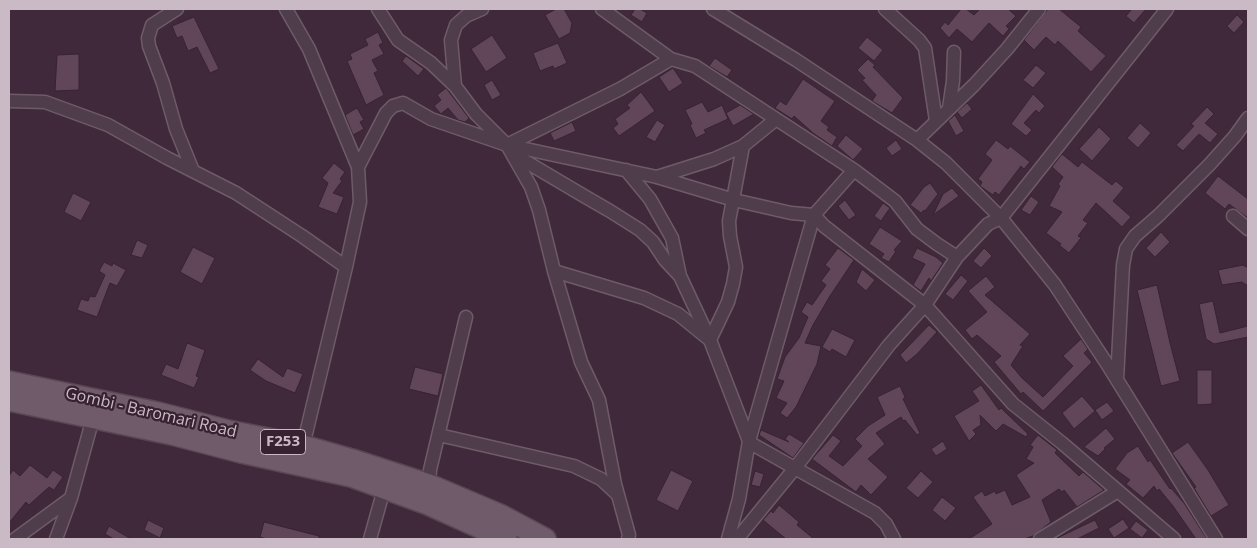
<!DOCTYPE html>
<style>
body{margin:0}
#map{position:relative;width:1257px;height:548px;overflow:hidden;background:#40293a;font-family:"Open Sans",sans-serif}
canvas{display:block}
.frame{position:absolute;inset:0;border:10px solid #cabac5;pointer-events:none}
</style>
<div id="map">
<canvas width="1257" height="548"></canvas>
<div class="frame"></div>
</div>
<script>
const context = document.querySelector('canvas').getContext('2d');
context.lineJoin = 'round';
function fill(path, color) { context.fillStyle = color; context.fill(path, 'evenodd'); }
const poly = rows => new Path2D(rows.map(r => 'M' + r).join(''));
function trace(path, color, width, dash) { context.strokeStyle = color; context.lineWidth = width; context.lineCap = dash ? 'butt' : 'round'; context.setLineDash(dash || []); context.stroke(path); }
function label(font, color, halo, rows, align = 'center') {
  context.font = font + ' "Open Sans",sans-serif'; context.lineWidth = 4.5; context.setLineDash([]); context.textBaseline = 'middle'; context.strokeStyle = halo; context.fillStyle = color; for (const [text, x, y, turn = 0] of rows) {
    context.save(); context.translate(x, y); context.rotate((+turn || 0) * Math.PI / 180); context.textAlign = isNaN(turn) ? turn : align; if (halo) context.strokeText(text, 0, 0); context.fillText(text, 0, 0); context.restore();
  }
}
const building = poly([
 [556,9,564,9,572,23,570,33,559,39,545,15,556,9],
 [635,9,640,9,647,13,642,22,631,15,635,9],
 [961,9,966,9,974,15,980,9,1008,9,1016,16,1006,26,1009,29,1003,36,989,23,972,42,957,29,949,38,940,28,945,22,948,25,961,9],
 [1048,9,1059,9,1081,27,1078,31,1106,56,1091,72,1058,41,1055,45,1046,37,1034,50,1024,40,1048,9],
 [1132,9,1146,9,1134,23,1126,16,1132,9],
 [1237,15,1244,22,1234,33,1227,26,1237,15],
 [194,17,219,69,210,73,197,47,188,51,182,36,177,38,172,26,194,17],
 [378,32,383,43,379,45,384,54,372,60,378,71,374,73,384,95,366,105,347,61,352,59,350,54,368,45,365,39,378,32],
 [492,35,507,58,486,72,471,49,492,35],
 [867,37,883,50,874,61,858,48,867,37],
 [558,43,567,63,554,69,553,66,540,71,533,53,558,43],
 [79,54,79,90,55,91,57,55,79,54],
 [406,56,424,69,418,76,402,61,406,56],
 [715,58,732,70,727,77,709,66,715,58],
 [868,59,875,65,873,67,903,98,892,113,872,101,876,95,862,80,865,78,857,70,868,59],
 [1036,65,1046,73,1033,88,1023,80,1036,65],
 [673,68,683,83,669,92,659,77,673,68],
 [803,79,835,101,821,121,829,127,827,130,837,137,832,146,813,133,794,116,792,119,775,108,780,101,786,105,803,79],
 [492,80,501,95,492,100,484,85,492,80],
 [446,88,469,118,465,122,458,120,448,108,441,114,434,106,441,100,437,95,446,88],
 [641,92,655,111,619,136,613,128,618,124,615,119,630,108,627,105,641,92],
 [1033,94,1045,106,1039,113,1036,110,1024,123,1032,130,1026,136,1011,124,1033,94],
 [702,102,708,112,722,105,728,119,704,130,706,133,696,138,690,125,692,124,685,110,702,102],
 [967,103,972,109,962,118,957,112,967,103],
 [740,105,754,114,733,126,726,113,740,105],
 [1207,107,1214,114,1205,123,1218,134,1210,143,1199,134,1183,151,1176,145,1194,126,1191,124,1207,107],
 [357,108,364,120,360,122,364,129,353,135,345,115,357,108],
 [955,115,964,131,956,136,948,121,955,115],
 [657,120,665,125,655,142,646,137,657,120],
 [572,122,576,131,554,141,550,133,572,122],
 [1140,123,1151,133,1138,148,1127,138,1140,123],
 [1099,127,1111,139,1092,161,1079,149,1099,127],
 [846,135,863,149,853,160,837,146,846,135],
 [896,140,902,149,892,156,886,148,896,140],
 [996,140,1008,149,1010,146,1030,162,1024,169,1021,166,999,195,995,192,993,195,980,186,982,182,978,179,992,160,985,154,996,140],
 [1062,154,1078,167,1082,162,1112,185,1116,181,1124,188,1113,201,1131,217,1122,227,1096,203,1083,220,1088,223,1078,236,1081,238,1069,253,1059,245,1061,244,1046,233,1062,212,1049,206,1060,186,1058,184,1063,177,1052,167,1062,154],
 [334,163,345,172,340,179,342,181,333,193,344,197,337,214,318,207,328,183,322,178,334,163],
 [1218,176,1248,199,1248,218,1229,204,1225,209,1205,193,1218,176],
 [930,183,938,194,925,211,924,210,921,213,910,205,924,187,930,183],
 [952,188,959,196,933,215,943,194,952,188],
 [73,193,91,202,81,221,64,212,73,193],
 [1031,196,1039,202,1030,215,1021,210,1031,196],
 [845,200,856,215,849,220,838,206,845,200],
 [883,203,890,208,881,221,874,216,883,203],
 [880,227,902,241,894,250,896,251,889,262,881,258,884,254,869,244,880,227],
 [1161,232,1170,242,1155,257,1146,248,1161,232],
 [137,240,148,245,142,258,131,255,137,240],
 [193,247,215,258,202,284,180,272,193,247],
 [838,248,854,260,830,296,813,325,805,343,821,346,817,364,796,407,787,418,780,413,787,403,776,398,784,381,777,379,785,357,799,338,808,317,801,312,807,302,812,305,826,285,821,281,830,269,825,265,838,248],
 [917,248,936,257,943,263,931,281,929,278,921,291,913,285,925,264,912,258,917,248],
 [984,248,992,256,981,268,973,261,984,248],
 [104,262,112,266,113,263,126,270,117,286,110,283,97,317,77,310,81,299,88,301,90,296,95,297,105,275,99,271,104,262],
 [1243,265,1248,268,1248,286,1242,282,1222,285,1218,270,1243,265],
 [862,269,875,280,866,291,856,282,862,269],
 [961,275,968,281,953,300,945,294,961,275],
 [986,276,995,287,985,295,1030,334,1020,345,1023,346,1011,365,1022,378,1043,397,1072,367,1073,366,1063,356,1081,339,1088,349,1084,353,1092,362,1043,411,1023,392,1021,394,994,362,1001,356,977,335,972,339,965,330,987,312,968,291,986,276],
 [1157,285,1170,343,1180,381,1161,386,1137,290,1157,285],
 [1213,301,1220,333,1248,326,1248,337,1214,344,1206,339,1199,304,1213,301],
 [929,325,937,332,917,354,906,363,900,355,929,325],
 [832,329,855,340,846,357,832,349,830,352,822,347,832,329],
 [187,343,205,350,196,376,199,377,194,388,161,375,166,364,178,369,187,343],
 [258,359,283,377,287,368,303,374,295,393,266,381,250,370,258,359],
 [415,367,443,374,438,396,409,389,415,367],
 [1197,370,1212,370,1212,404,1197,405,1197,370],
 [981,385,999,410,1001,408,1028,434,1026,437,1003,424,996,431,980,415,981,425,973,430,976,434,969,441,954,416,979,401,972,391,981,385],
 [900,386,905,397,903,399,920,433,917,435,905,420,903,421,901,417,876,433,885,444,868,459,888,477,871,495,861,485,856,492,812,459,833,435,841,441,829,456,843,466,862,446,855,439,868,426,885,415,877,397,900,386],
 [1082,396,1095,411,1074,429,1062,413,1082,396],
 [1107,402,1114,411,1102,420,1095,410,1107,402],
 [1106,428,1115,439,1104,448,1105,449,1098,456,1084,447,1106,428],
 [761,430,789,442,785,439,789,434,804,443,793,458,759,435,761,430],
 [1038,435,1057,450,1055,453,1079,476,1083,472,1104,490,1077,507,1064,490,1062,492,1059,489,1042,500,1051,522,1033,536,1024,539,969,539,992,524,973,497,982,491,985,496,995,491,996,494,1005,490,1012,505,1030,497,1016,475,1034,463,1026,459,1033,447,1030,445,1038,435],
 [943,441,947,449,936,456,931,449,943,441],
 [1188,442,1208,470,1229,505,1211,516,1194,488,1196,487,1172,453,1188,442],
 [1138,446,1148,462,1150,460,1170,489,1171,488,1184,503,1207,539,1196,539,1173,506,1159,489,1157,491,1154,486,1143,498,1126,484,1130,480,1115,469,1127,453,1138,446],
 [30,465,47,478,53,470,63,477,54,490,49,487,29,505,26,502,9,523,9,476,13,470,20,476,30,465],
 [671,470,693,481,678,511,656,500,671,470],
 [755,471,764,474,760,487,751,485,755,471],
 [921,471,933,482,918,498,906,488,921,471],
 [942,497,956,508,945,521,932,510,942,497],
 [779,505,799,522,797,525,814,539,786,539,763,520,771,511,773,513,779,505],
 [1123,519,1129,528,1114,538,1108,529,1123,519],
 [148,520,164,528,160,538,144,530,148,520],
 [1095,520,1099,528,1077,539,1055,539,1095,520],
 [1136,521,1148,530,1142,538,1130,529,1136,521],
 [264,522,319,536,319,539,267,539,260,537,264,522],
 [109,526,131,539,114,539,105,534,109,526]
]);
const street = poly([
 [177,9,152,25,148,38,149,46,163,83,176,129,193,171],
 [286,9,309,49,358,167,360,202,346,267,303,446],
 [378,9,398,40,431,63,455,86,476,114,507,145,531,187,539,210,554,271,581,362,599,400,615,484,629,535,628,539],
 [602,9,671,59,695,66,854,170,895,201,917,229,937,244,957,257],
 [713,9,796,60,917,140,946,163,1001,218,1055,285,1109,367,1216,539],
 [885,9,919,40,925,48,936,121],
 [455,86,451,40,456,25,466,16,482,9],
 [9,101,45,102,108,125,167,158,236,193,302,236,346,267],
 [949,108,953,81,954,52],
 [917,140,974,85,1007,49,1039,9],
 [507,145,620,89,671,59],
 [513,154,584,196,610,211,640,230,653,242,665,260,680,276],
 [358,167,386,113,393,106,403,103,431,119,507,145,657,177,734,200,791,213,814,215,824,226,925,305,1013,404,1062,443,1174,539],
 [626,170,650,199,672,238,680,276,710,340,749,441,752,444,875,513,886,524,894,539],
 [657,177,714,159,743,146],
 [1233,216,1248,229],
 [554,271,644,298,678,314,710,340,728,302,733,284,736,267,730,236,729,221,743,146,775,120],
 [1117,380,1123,265,1126,249,1135,236,1158,216,1210,164,1235,136,1248,118],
 [439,435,574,466,601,479,617,494],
 [429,485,430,470,466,317],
 [15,539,71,498],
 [56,539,71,498,93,418],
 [370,539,384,489],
 [728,539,739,499,749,441,814,215,854,170],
 [737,539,795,468,889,345,925,305,957,257,988,224,1001,218,1167,9],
 [1040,539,1118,491]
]);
const primary = poly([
 [9,382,158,413,228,431,303,446,352,460,429,485,502,516,545,539],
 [9,400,172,434,241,452,351,476,428,504,506,539]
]);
const shields = [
 [283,442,45]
];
const shieldNames = [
 ["F253",283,442]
];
const streetNames = [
 ["Gombi - Baromari Road",151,413,13]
];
fill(building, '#604658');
trace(building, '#382432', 1);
trace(street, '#6e5b68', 15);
trace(primary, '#5a4754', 24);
trace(street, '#503d4b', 12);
trace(primary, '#705b6a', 21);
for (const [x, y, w] of shields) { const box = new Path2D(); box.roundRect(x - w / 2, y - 12.5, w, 25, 4); context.fillStyle = '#362230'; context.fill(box); trace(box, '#cabac5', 1); }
label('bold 15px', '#cabac5', null, shieldNames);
label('16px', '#cabac5', '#362230', streetNames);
</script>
